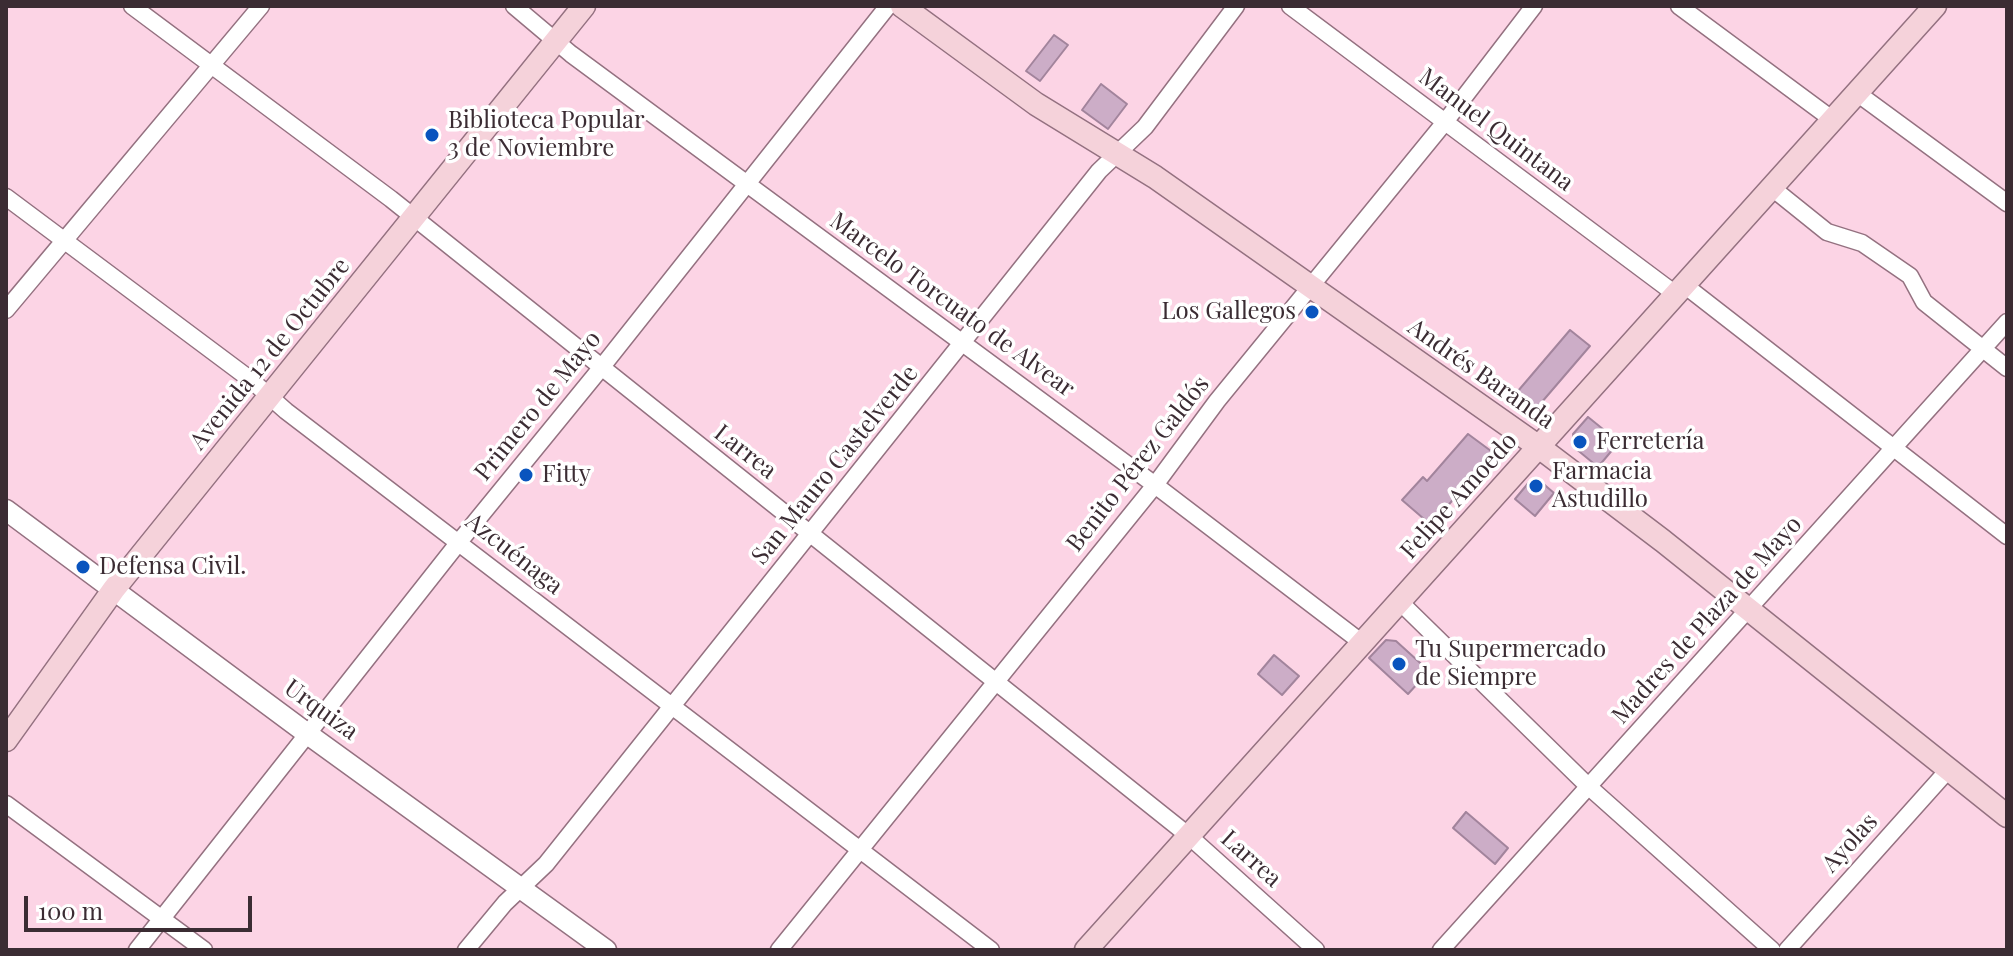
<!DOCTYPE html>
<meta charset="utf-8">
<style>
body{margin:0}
#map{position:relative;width:2013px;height:956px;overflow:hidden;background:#fcd4e5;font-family:"Playfair Display",serif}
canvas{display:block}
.frame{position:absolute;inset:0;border:8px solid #3b2c33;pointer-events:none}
.scale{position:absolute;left:24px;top:896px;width:228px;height:36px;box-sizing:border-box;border:4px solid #3b2c33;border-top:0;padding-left:10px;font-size:24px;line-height:28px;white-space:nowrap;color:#3b2c33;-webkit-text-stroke:6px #fff;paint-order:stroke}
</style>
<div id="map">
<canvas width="2013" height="956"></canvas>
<div class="frame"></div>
<div class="scale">100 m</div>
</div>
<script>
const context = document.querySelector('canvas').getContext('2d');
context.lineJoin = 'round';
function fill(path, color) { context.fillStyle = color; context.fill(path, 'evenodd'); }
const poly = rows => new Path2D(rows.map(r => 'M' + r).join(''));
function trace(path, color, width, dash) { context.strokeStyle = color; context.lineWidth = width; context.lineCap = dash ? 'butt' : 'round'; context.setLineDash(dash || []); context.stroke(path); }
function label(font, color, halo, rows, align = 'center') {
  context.font = font + ' "Playfair Display",serif'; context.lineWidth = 7; context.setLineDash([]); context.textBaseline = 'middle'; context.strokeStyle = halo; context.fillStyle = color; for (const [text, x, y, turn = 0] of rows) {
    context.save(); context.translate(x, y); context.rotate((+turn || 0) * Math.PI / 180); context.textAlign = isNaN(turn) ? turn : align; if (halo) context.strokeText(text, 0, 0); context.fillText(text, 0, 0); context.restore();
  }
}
const building = poly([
 [1054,35,1068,45,1040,81,1026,71,1054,35],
 [1101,84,1127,104,1108,129,1082,110,1101,84],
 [1570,330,1590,346,1535,410,1526,411,1512,398,1570,330],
 [1588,417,1619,442,1598,467,1575,448,1573,434,1588,417],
 [1468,434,1491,451,1491,456,1431,525,1402,500,1423,477,1427,481,1468,434],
 [1530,481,1540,481,1554,493,1535,516,1515,499,1530,481],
 [1386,640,1396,641,1429,671,1408,694,1369,658,1386,640],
 [1274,655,1299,676,1282,695,1258,674,1274,655],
 [1466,812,1508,848,1495,864,1453,828,1466,812]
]);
const minor = poly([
 [132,6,391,199,1189,836,1316,950],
 [514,6,571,54,1155,485,1361,642],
 [1290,6,1674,293],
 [1679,6,1833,120],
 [1857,93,2007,203],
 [1771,187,1827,232,1862,243,1910,276,1924,302,2007,368],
 [6,197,251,380,286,411,991,950],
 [1683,284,2007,536],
 [6,310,261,6],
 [1399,601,1588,786,1772,950],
 [6,804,204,950],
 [137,950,459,542,601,368,888,6],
 [466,950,505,903,546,864,1099,171,1145,127,1236,6],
 [779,950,1155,485,1217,401,1445,122,1534,6],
 [1441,950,2007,322],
 [1787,950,1949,769]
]);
const tertiary = poly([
 [6,510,309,735,606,950]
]);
const secondary = poly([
 [902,6,1036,104,1155,177,1539,447,1663,541,2007,816],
 [6,740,114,589,584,6],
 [1086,950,1935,6]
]);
const markers = [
 [432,135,8,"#0954be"],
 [1312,312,8,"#0954be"],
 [1580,442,8,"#0954be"],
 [526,475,8,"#0954be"],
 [1536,486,8,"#0954be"],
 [83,567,8,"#0954be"],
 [1399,664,8,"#0954be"]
];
const poiNames = [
 ["Biblioteca Popular",448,121],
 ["3 de Noviembre",448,149],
 ["Los Gallegos",1296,312,"right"],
 ["Ferretería",1596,442],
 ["Farmacia",1552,472],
 ["Astudillo",1552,500],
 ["Fitty",542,475],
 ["Defensa Civil.",99,567],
 ["Tu Supermercado",1415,650],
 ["de Siempre",1415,678]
];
const streetNames = [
 ["Manuel Quintana",1496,130,37],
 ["Marcelo Torcuato de Alvear",952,305,36],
 ["Avenida 12 de Octubre",270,354,-51],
 ["Andrés Baranda",1481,374,35],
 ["Primero de Mayo",538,406,-51],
 ["Larrea",745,452,38],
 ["Benito Pérez Galdós",1138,464,-52],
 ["San Mauro Castelverde",835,465,-51],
 ["Felipe Amoedo",1459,496,-48],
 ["Azcuénaga",514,554,38],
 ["Madres de Plaza de Mayo",1707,620,-48],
 ["Urquiza",321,710,36],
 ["Ayolas",1850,843,-48],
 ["Larrea",1251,859,42]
];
fill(building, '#ccadc7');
trace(building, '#a2849c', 2);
trace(minor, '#947180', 19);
trace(tertiary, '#947180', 23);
trace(secondary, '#947180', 25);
trace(minor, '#fff', 16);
trace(tertiary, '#fff', 20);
trace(secondary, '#f5d2da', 22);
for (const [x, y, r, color] of markers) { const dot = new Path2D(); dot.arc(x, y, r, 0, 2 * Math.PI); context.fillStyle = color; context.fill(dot); trace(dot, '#fff', 3); }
label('24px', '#3b2c33', '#fff', poiNames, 'left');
label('24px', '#3b2c33', '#fff', streetNames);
</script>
